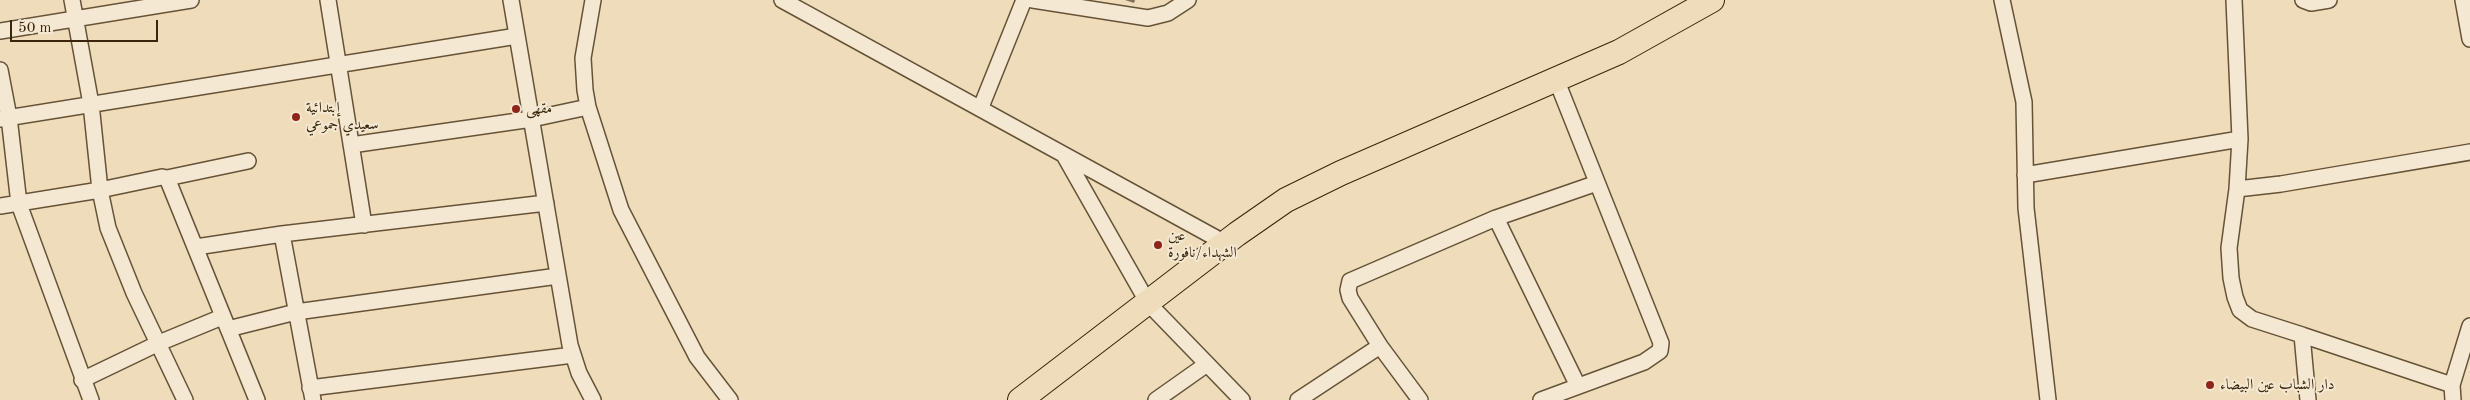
<!DOCTYPE html>
<meta charset="utf-8">
<style>
body{margin:0}
#map{position:relative;width:2470px;height:400px;overflow:hidden;background:#eedcba;font-family:"Old Standard TT",serif}
canvas{display:block}
.scale{position:absolute;left:10px;top:20px;width:148px;height:22px;box-sizing:border-box;border:2px solid #38250b;border-top:0;padding-left:6px;font-size:15px;line-height:18px;white-space:nowrap;color:#38250b;-webkit-text-stroke:4px #f4e8d2;paint-order:stroke}
</style>
<div id="map">
<canvas width="2470" height="400"></canvas>
<div class="scale">50 m</div>
</div>
<script>
const context = document.querySelector('canvas').getContext('2d');
context.lineJoin = 'round';
const poly = rows => new Path2D(rows.map(r => 'M' + r).join(''));
function trace(path, color, width, dash) { context.strokeStyle = color; context.lineWidth = width; context.lineCap = dash ? 'butt' : 'round'; context.setLineDash(dash || []); context.stroke(path); }
function fill(path, color) { context.fillStyle = color; context.fill(path, 'evenodd'); }
function label(font, color, halo, rows, align = 'center') {
  context.font = font + ' "Old Standard TT",Amiri,serif'; context.lineWidth = 4; context.setLineDash([]); context.textBaseline = 'middle'; context.strokeStyle = halo; context.fillStyle = color; for (const [text, x, y, turn = 0] of rows) {
    context.save(); context.translate(x, y); context.rotate((+turn || 0) * Math.PI / 180); context.textAlign = isNaN(turn) ? turn : align; if (halo) context.strokeText(text, 0, 0); context.fillText(text, 0, 0); context.restore();
  }
}
const street = poly([
 [72,0,91,104,100,190,108,228,134,293,185,400],
 [328,0,364,225],
 [511,0,570,345,579,373,593,400],
 [593,0,583,58,585,90,588,107,621,210,697,357,730,400],
 [782,0,1225,243],
 [1033,0,1148,18,1168,13,1188,0],
 [2002,0,2024,102,2026,208,2048,400],
 [2303,0,2311,3,2329,0],
 [2463,0,2470,39],
 [0,31,191,0],
 [0,70,9,117,19,204,91,400],
 [981,107,1024,0],
 [0,119,517,36],
 [2240,139,2237,189,2229,248,2231,278,2235,297,2240,310,2252,319,2302,335,2308,400],
 [351,145,532,119,588,107],
 [1064,155,1148,303,1242,400],
 [2025,175,2240,139,2234,0],
 [167,178,248,161],
 [2237,189,2281,184,2470,152],
 [0,206,100,190,162,177,167,178,257,400],
 [1496,218,1578,386],
 [282,234,313,400],
 [196,247,282,234,546,203],
 [228,329,296,312,558,276],
 [2302,335,2452,385],
 [1380,346,1420,400],
 [82,380,159,343,222,317],
 [310,388,573,355],
 [1156,400,1207,364],
 [1298,400,1380,346,1350,298,1348,290,1350,281,1496,218,1597,183],
 [1541,400,1644,362,1660,351,1661,343,1556,79],
 [2453,400,2452,385,2470,326]
]);
const primary = poly([
 [1020,400,1237,234,1286,200,1341,173,1619,52,1712,0]
]);
const wall = poly([
 [1125,0,1135,0,1134,3]
]);
const markers = [
 [516,109,5,"#8f2418"],
 [296,117,5,"#8f2418"],
 [1158,245,5,"#8f2418"],
 [2210,385,5,"#8f2418"]
];
const poiNames = [
 ["إبتدائية",306,108],
 ["سعيدي جموعي",306,125],
 ["مقهى",526,109],
 ["عين",1168,236],
 ["الشهداء/نافورة",1168,253],
 ["دار الشباب عين البيضاء",2220,385]
];
trace(street, '#665337', 18);
trace(primary, '#38250b', 26);
trace(street, '#f4e8d2', 15);
trace(primary, '#eedcba', 24);
fill(wall, '#827258');
for (const [x, y, r, color] of markers) { const dot = new Path2D(); dot.arc(x, y, r, 0, 2 * Math.PI); context.fillStyle = color; context.fill(dot); trace(dot, '#f4e8d2', 2); }
label('15px', '#38250b', '#f4e8d2', poiNames, 'left');
</script>
